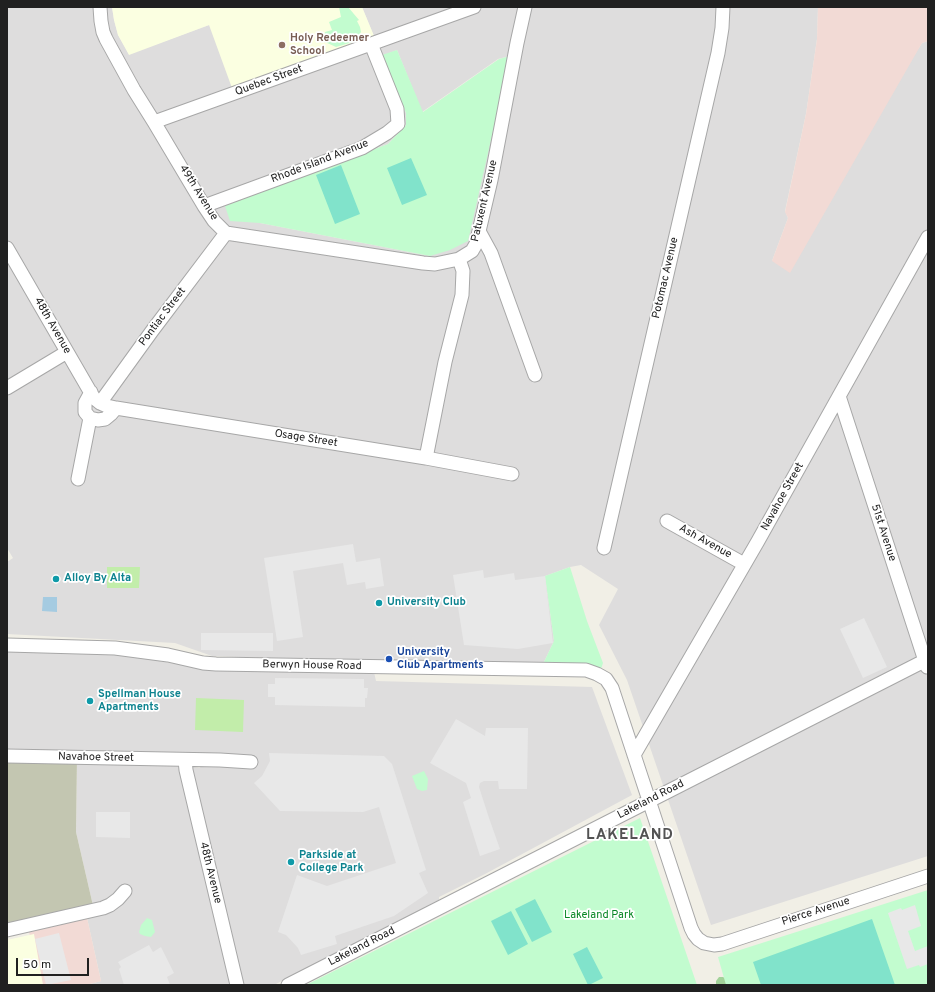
<!DOCTYPE html>
<style>
body{margin:0}
#map{position:relative;width:935px;height:992px;overflow:hidden;background:#f1efe6;font-family:Overpass,sans-serif}
canvas{display:block}
.frame{position:absolute;inset:0;border:8px solid #202020;pointer-events:none}
.scale{position:absolute;left:16px;top:958px;width:73px;height:18px;box-sizing:border-box;border:2px solid #202020;border-top:0;padding-left:5px;font-size:12px;line-height:14px;white-space:nowrap;color:#202020;-webkit-text-stroke:3px #fff;paint-order:stroke}
</style>
<div id="map">
<canvas width="935" height="992"></canvas>
<div class="frame"></div>
<div class="scale">50 m</div>
</div>
<script>
const context = document.querySelector('canvas').getContext('2d');
context.lineJoin = 'round';
function fill(path, color) { context.fillStyle = color; context.fill(path, 'evenodd'); }
const poly = rows => new Path2D(rows.map(r => 'M' + r).join(''));
function trace(path, color, width, dash) { context.strokeStyle = color; context.lineWidth = width; context.lineCap = dash ? 'butt' : 'round'; context.setLineDash(dash || []); context.stroke(path); }
function label(font, color, halo, rows, align = 'center') {
  context.font = font + ' Overpass,sans-serif'; context.lineWidth = 3.5; context.setLineDash([]); context.textBaseline = 'middle'; context.strokeStyle = halo; context.fillStyle = color; for (const [text, x, y, turn = 0] of rows) {
    context.save(); context.translate(x, y); context.rotate((+turn || 0) * Math.PI / 180); context.textAlign = isNaN(turn) ? turn : align; if (halo) context.strokeText(text, 0, 0); context.fillText(text, 0, 0); context.restore();
  }
}
const residential = poly([
 [7,7,112,7,114,20,118,35,129,54,209,25,374,36,362,7,818,7,817,39,806,114,785,211,788,218,772,261,922,43,928,41,928,856,711,925,627,680,599,625,618,589,581,565,570,567,545,576,554,641,543,664,444,661,322,660,212,656,175,643,7,634,7,562,13,558,7,548],
 [397,50,422,112,498,59,510,56,430,256,260,223,348,159,388,144,406,125,406,113,382,56],
 [7,652,100,653,142,658,201,668,374,672,376,681,592,687,632,795,485,874,439,897,439,900,274,985,86,985,101,981,87,918,94,910,76,832,77,763,162,763,200,768,202,754,7,750]
]);
const commercial = poly([
 [818,7,928,7,928,41,922,43,790,273,772,261,788,218,785,212,806,114,817,39],
 [87,918,101,981,86,985,42,985,29,932]
]);
const education = poly([
 [112,7,362,7,374,36,232,88,209,25,129,55,118,35,114,20],
 [34,934,43,985,7,985,7,940]
]);
const construction = poly([
 [7,756,77,758,76,832,94,910,7,930]
]);
const grass = poly([
 [107,567,140,567,139,588,107,588],
 [196,698,244,700,243,732,195,730]
]);
const forest = poly([
 [719,977,723,977,737,985,716,985,716,981]
]);
const park = poly([
 [339,7,348,7,359,20,357,21,360,27,361,32,356,40,353,42,336,47,325,42,324,39,325,32,332,30,329,22,341,17],
 [397,50,423,112,499,59,510,56,468,241,450,250,430,256,260,223,230,221,225,206,388,144,406,125,406,113,382,55],
 [570,567,587,621,603,663,601,669,543,664,554,641,545,576],
 [424,771,428,779,427,790,422,791,417,789,412,776],
 [640,818,697,985,306,985],
 [928,890,928,985,726,985,718,957],
 [147,918,152,920,155,932,151,937,145,936,140,934,139,932,141,925]
]);
const pitch = poly([
 [411,158,427,195,402,205,387,168],
 [341,165,360,214,335,224,316,175],
 [535,899,552,932,532,942,515,909],
 [511,911,528,944,508,955,491,921],
 [872,919,895,985,761,985,753,962],
 [587,947,603,978,589,985,588,985,573,954]
]);
const parking = poly([
 [353,544,356,562,380,558,384,586,366,589,365,582,347,585,343,563,293,571,303,637,277,641,264,558],
 [483,570,484,578,514,573,515,580,545,576,553,643,518,649,464,645,453,575],
 [864,618,887,667,863,678,840,629],
 [201,633,273,633,273,651,201,650],
 [275,678,364,679,364,688,368,688,367,698,365,698,365,707,275,705,275,697,268,697,268,684,275,684],
 [456,719,485,736,486,728,528,728,527,789,499,789,498,781,484,781,480,783,479,787,489,818,500,849,480,856,463,802,471,798,466,783,430,763],
 [269,753,384,756,392,764,426,870,419,873,428,893,394,916,335,936,337,944,301,955,298,948,286,935,278,932,297,875,327,886,396,863,379,807,363,812,280,811,254,783,262,776,270,761],
 [96,812,130,812,130,838,96,837],
 [915,905,921,926,908,931,915,951,928,946,928,964,920,967,919,965,907,969,888,913,901,908,902,910],
 [59,933,71,980,46,985,35,939],
 [149,945,153,952,161,947,174,973,167,977,170,985,124,985,119,969,121,967,118,962]
]);
const water = poly([
 [43,597,57,597,57,612,42,611]
]);
const minor = poly([
 [100,7,101,21,103,32,106,39,134,90,154,122,204,206,214,221,226,233,423,263,435,264,459,259],
 [154,122,474,7],
 [204,206,362,148,387,133,398,124,397,109,371,44],
 [479,231,491,253,535,375],
 [7,248,88,388,94,398,100,403,107,406,116,408,426,458,512,474],
 [7,388,67,352],
 [91,392,85,403,85,412,90,418,98,420,105,419,111,414,116,408],
 [839,396,927,667],
 [100,403,152,331,226,233],
 [426,458,445,362,462,295,463,271,459,259,472,251,476,244,491,180,517,43,525,7],
 [78,479,90,418],
 [667,521,744,564],
 [604,548,718,53,722,28,723,7],
 [7,645,115,648,168,655,203,663,216,664,586,670,597,674,606,679,612,688,691,928,694,934,698,939,704,943,714,945,722,944,928,876],
 [634,755,758,541,928,237],
 [7,756,220,760,251,762],
 [185,760,186,770,237,985],
 [7,930,103,908,110,905,118,899,125,891],
 [288,985,928,659]
]);
const markers = [
 [282,45,4,"#8d6e63"],
 [56,579,4,"#0f9aa8"],
 [379,603,4,"#0f9aa8"],
 [389,659,4,"#1a4fb4"],
 [90,701,4,"#0f9aa8"],
 [291,862,4,"#0f9aa8"]
];
const educationNames = [
 ["Holy Redeemer",290,39],
 ["School",290,52]
];
const streetNames = [
 ["Quebec Street",269,81,-20],
 ["Rhode Island Avenue",320,162,-21],
 ["49th Avenue",198,193,58],
 ["Patuxent Avenue",485,201,-77],
 ["Potomac Avenue",666,278,-77],
 ["Pontiac Street",163,317,-53],
 ["48th Avenue",52,326,60],
 ["Osage Street",306,439,9],
 ["Navahoe Street",783,497,-61],
 ["51st Avenue",883,533,72],
 ["Ash Avenue",705,542,29],
 ["Berwyn House Road",312,666,1],
 ["Navahoe Street",96,758,1],
 ["Lakeland Road",651,800,-27],
 ["48th Avenue",210,873,76],
 ["Pierce Avenue",816,912,-18],
 ["Lakeland Road",362,947,-27]
];
const cultureNames = [
 ["Alloy By Alta",64,579],
 ["University Club",387,603],
 ["Spellman House",98,695],
 ["Apartments",98,708],
 ["Parkside at",299,856],
 ["College Park",299,869]
];
const transitNames = [
 ["University",397,653],
 ["Club Apartments",397,666]
];
const parkNames = [
 ["Lakeland Park",599,916]
];
const districtNames = [
 ["LAKELAND",630,836]
];
fill(residential, '#dedddd');
fill(commercial, '#f2dad5');
fill(education, '#fbffe1');
fill(construction, '#c3c6b1');
fill(grass, '#c2edaa');
fill(forest, '#a2d299');
fill(park, '#c2fccf');
fill(pitch, '#81e3cb');
fill(parking, '#e8e8e8');
fill(water, '#a5cbe1');
trace(minor, '#a7a7a7', 15);
trace(minor, '#fff', 13);
for (const [x, y, r, color] of markers) { const dot = new Path2D(); dot.arc(x, y, r, 0, 2 * Math.PI); context.fillStyle = color; context.fill(dot); trace(dot, '#fff', 1.5); }
label('bold 11px', '#785e54', '#fff', educationNames, 'left');
label('11px', '#202020', '#fff', streetNames);
label('bold 11px', '#0d838f', '#fff', cultureNames, 'left');
label('bold 11px', '#164399', '#fff', transitNames, 'left');
label('11px', '#068623', '#fff', parkNames);
context.letterSpacing = '1px';
label('bold 15px', '#535353', '#fff', districtNames);
context.letterSpacing = '0px';
</script>
